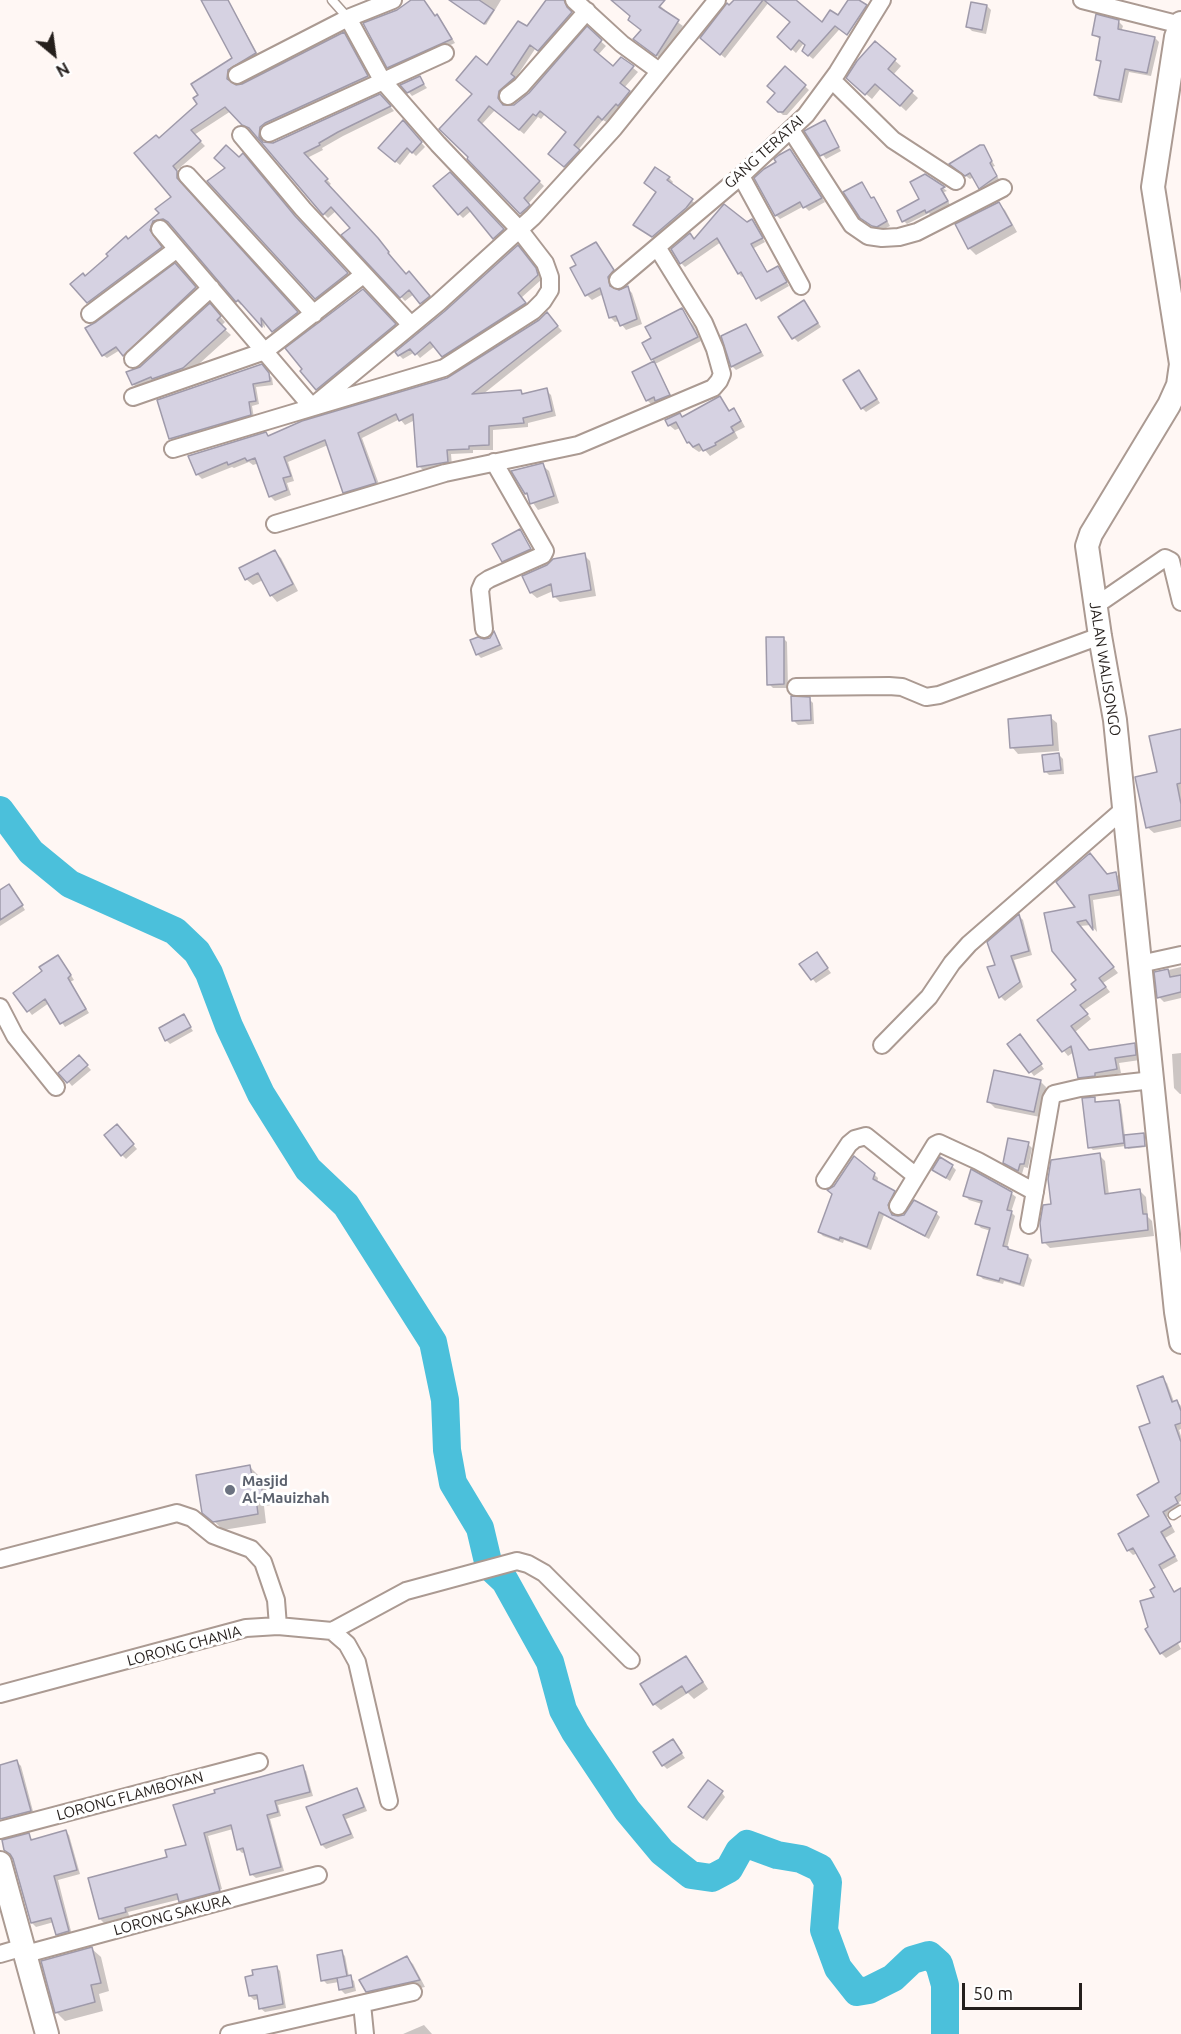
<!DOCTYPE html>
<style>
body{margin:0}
#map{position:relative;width:1181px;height:2034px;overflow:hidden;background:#fff7f4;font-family:Ubuntu,sans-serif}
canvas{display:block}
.north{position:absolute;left:24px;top:24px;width:60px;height:60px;-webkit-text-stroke:4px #fff;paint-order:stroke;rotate:151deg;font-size:16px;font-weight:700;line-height:24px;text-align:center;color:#251f1c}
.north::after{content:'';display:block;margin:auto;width:21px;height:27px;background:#251f1c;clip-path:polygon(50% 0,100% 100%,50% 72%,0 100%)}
.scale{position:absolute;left:962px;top:1983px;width:120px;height:27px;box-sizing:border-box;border:3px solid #251f1c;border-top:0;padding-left:8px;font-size:18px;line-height:21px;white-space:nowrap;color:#251f1c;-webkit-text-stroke:4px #fff;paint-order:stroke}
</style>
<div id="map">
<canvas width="1181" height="2034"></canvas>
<div class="north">N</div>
<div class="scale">50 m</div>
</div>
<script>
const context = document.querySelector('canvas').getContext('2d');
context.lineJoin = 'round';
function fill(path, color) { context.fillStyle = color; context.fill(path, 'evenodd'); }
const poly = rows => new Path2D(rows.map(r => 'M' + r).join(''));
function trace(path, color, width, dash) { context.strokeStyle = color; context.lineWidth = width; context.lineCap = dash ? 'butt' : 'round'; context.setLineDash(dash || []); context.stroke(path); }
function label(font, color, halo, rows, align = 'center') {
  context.font = font + ' Ubuntu,sans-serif'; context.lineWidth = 6; context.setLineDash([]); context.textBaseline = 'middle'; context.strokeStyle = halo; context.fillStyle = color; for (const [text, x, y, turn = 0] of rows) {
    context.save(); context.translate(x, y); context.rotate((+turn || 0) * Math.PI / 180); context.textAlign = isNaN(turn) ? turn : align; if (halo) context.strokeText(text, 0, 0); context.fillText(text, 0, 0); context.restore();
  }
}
const shadow = poly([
 [203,0,228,0,260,58,232,74,231,84,236,87,242,86,343,34,348,38,371,81,264,132,263,142,231,111,194,135,205,146,176,171,181,177,181,184,301,317,278,336,264,320,265,328,243,303,241,305,237,301,169,223,157,226,153,236,165,252,93,306,72,284,85,278,161,213,173,197,159,140,199,104,234,58],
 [414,0,424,0,435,17,437,16,441,20,455,43,393,71,388,67,398,11],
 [462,0,501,0,486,25,463,9],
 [546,0,570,0,568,9,575,18,543,54,535,49,515,79,518,83,503,96,503,107,510,108,529,95,587,29,606,46,598,55,613,68,622,59,638,72,624,88,634,97,608,123,603,120,578,150,583,155,570,171,554,158,567,132,545,114,541,119,538,117,524,134,495,110,481,125,544,186,528,204,534,210,525,218,469,159,474,94,487,67,527,28,547,1],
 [612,0,654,0,665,10,663,12,683,26,661,59,640,44,642,31,632,17],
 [737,0,789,0,822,24,845,23,813,59,808,55,807,46,804,43,796,53,783,41,792,22,769,2,725,58,706,42],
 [987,6,991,10,986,34,972,31,968,27],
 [1119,22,1123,26,1121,32,1155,38,1159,42,1151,76,1129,72,1122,103,1099,99,1095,95,1102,64,1097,59,1101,40,1094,35],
 [875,43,901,66,893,75,918,98,906,111,881,88,872,99,854,84],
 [785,68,809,90,787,115,783,115,769,102,777,93],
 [419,78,427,88,412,96,403,85],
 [385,100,394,111,343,136,322,148,323,150,307,158,331,184,328,186,382,244,392,257,391,258,406,276,414,277,433,301,426,307,414,294,405,301,344,235,352,228,337,210,328,218,324,214,274,144],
 [403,122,425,147,416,156,411,151,400,165,384,152],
 [824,122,841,151,826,159,806,132],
 [983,147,995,166,992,167,1000,181,984,192,974,177,970,179,955,168],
 [790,151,825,202,809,211,804,206,780,219,776,215,778,163],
 [450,174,507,234,498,242,471,211,463,218,459,214],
 [925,175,947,191,944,192,950,205,931,215,929,213,907,224,904,221,921,199],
 [669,178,673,182,671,185,696,204,657,240,639,228,658,192,650,187],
 [209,181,299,222,351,278,320,302],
 [862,184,872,199,878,203,890,226,882,230,877,229,866,221],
 [999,204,1005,210,1017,232,976,255,969,248],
 [752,221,765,242,754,248,768,273,778,268,789,286,761,302,745,276,742,277,739,274,721,242,685,267,681,263,695,241],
 [596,243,618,276,613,283,614,290,619,292,627,288,632,293,642,324,626,330,619,321,615,322,610,317,603,294,592,300,587,295,578,265],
 [522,251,539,274,541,280,521,298,529,307,447,360,435,346,420,358,415,352,403,359,399,355],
 [179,269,199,292,128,359,120,350,107,358,103,355],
 [363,291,399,329,321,393,317,389],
 [807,306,821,327,798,342,794,338],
 [681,310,694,326,701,341,655,364,673,399,661,404,658,401,651,404,647,400,634,372,655,362,652,359,653,339],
 [215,311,225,322,221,326,231,335,189,373,139,390,133,384,141,368],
 [551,319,562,331,482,395,521,392,524,395,546,390,551,395,556,416,528,423,528,427,493,430,493,450,473,450,473,453,451,454,452,466,424,471,419,466,415,420,405,425,400,419,362,438,380,487,349,496,345,492,328,445,288,462,294,481,287,483,291,495,275,501,270,496,259,463,253,465,249,462,234,468,232,467,202,479,197,474,269,437,448,379],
 [746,325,764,356,736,370,732,366],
 [261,366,272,378,273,385,256,387,259,404,252,406,254,418,175,442,171,438],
 [862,376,880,403,866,412,862,408],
 [720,398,730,412,733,410,739,416,745,427,735,432,738,438,710,456,704,449,699,452,693,448,688,442,680,428,675,430,669,425,680,415,683,418],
 [542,465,549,471,559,503,538,510,526,493],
 [519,531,534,553,507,565,503,561],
 [275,552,281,558,298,591,277,602,271,595,263,580,253,585,246,579],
 [584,555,590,561,596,596,560,602,554,596,553,591,537,598,531,593],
 [495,633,503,649,481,658,477,654,484,641,491,639],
 [783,638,787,642,788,688,773,688,769,684],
 [809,699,813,703,814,724,798,725,794,721],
 [1050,717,1057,723,1059,751,1018,754,1012,747],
 [1181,731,1181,827,1154,833,1147,827,1159,773],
 [1059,755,1063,759,1064,774,1049,775,1045,771],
 [1116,874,1121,879,1123,895,1093,900,1097,932,1091,925,1080,926,1118,973,1103,983,1110,992,1084,1010,1091,1019,1075,1032,1090,1052,1134,1044,1139,1049,1140,1060,1119,1063,1121,1073,1084,1082,1079,1077,1074,1052,1068,1056,1039,1020,1078,991,1078,980,1053,950,1078,908,1058,882],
 [13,890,25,910,0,926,0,892],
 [1019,916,1023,920,1032,955,1014,960,1023,987,1005,1001,1001,997,989,968,996,966],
 [820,958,831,973,816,983,801,965],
 [62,961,74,980,70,982,89,1013,65,1027,49,1003,32,1015,15,993],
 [1181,967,1181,998,1164,1002,1159,997,1156,973],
 [183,1016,193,1031,170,1044,166,1040],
 [1024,1040,1044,1069,1034,1076,1009,1044],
 [1181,1053,1181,1094,1180,1094,1174,1088,1172,1054],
 [79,1057,91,1070,72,1086,61,1073],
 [1040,1081,1046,1087,1040,1117,995,1108,989,1102],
 [1094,1099,1098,1104,1118,1101,1121,1104,1125,1136,1143,1135,1146,1147,1128,1149,1126,1146,1093,1150,1090,1147],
 [120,1130,137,1149,126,1159,122,1155],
 [1028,1144,1032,1148,1028,1168,1024,1167,1022,1174,1005,1162],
 [1099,1155,1105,1161,1109,1195,1140,1191,1146,1197,1148,1217,1152,1221,1154,1236,1050,1248,1044,1242,1053,1206],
 [952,1166,956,1170,950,1181,938,1173],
 [874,1174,878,1178,877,1183,898,1196,891,1210,894,1217,936,1213,940,1217,929,1239,884,1215,871,1250,844,1240,843,1243,823,1236,819,1232],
 [1011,1193,1016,1197,1011,1212,1015,1216,1007,1248,1010,1251,1028,1256,1032,1260,1024,1287,1004,1281,1003,1284,983,1279,979,1275,991,1231,981,1228,977,1224,982,1204,969,1200,965,1196],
 [1162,1378,1167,1383,1174,1402,1177,1401,1181,1406,1181,1429,1179,1430,1181,1436,1181,1501,1179,1502,1181,1509,1167,1517,1175,1532,1165,1538,1178,1561,1162,1570,1175,1593,1181,1589,1181,1634,1175,1638,1181,1649,1166,1658,1161,1653,1150,1628,1157,1587,1138,1553,1133,1555,1128,1550,1120,1535,1151,1517,1161,1483,1152,1424],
 [250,1467,259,1476,260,1483,269,1492,271,1505,264,1506,266,1523,223,1530,210,1517],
 [686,1658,692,1664,708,1689,694,1699,688,1693,661,1710,654,1704],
 [673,1741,685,1758,667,1769,663,1765],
 [17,1762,21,1766,34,1815,5,1822,0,1814,0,1767],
 [302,1767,306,1771,313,1796,278,1805,281,1816,270,1819,284,1871,256,1878,251,1874,246,1852,242,1853,238,1849,233,1829,208,1836,222,1889,128,1912,129,1916,104,1923,100,1919,169,1858,187,1846,175,1806],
 [356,1789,360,1793,367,1811,346,1819,354,1838,326,1849,322,1845],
 [722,1793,725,1797,707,1821,693,1811],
 [65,1831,69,1835,80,1874,58,1880,72,1935,61,1938,57,1934,54,1922,36,1927,32,1923,29,1835,33,1841],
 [222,1892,223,1894,184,1905,182,1903],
 [92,1949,101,1957,109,1991,99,1994,103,2011,65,2021,56,2012],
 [341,1952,345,1956,349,1977,354,1981,356,1991,345,1994,341,1990,339,1982,327,1984,323,1980],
 [407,1958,413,1964,425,1987,373,1998,367,1991],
 [276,1967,280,1971,286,2008,265,2012,260,2008,259,1999,254,2000,250,1996],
 [424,2025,432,2034,403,2034]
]);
const river = poly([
 [0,810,31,852,70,884,175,931,197,952,209,973,229,1026,261,1094,308,1169,346,1205,433,1342,445,1400,447,1450,453,1483,480,1528,489,1566,505,1581,550,1662,563,1710,575,1732,627,1810,662,1852,691,1875,712,1878,729,1869,739,1851,747,1844,777,1855,801,1859,820,1868,828,1882,824,1930,838,1968,857,1992,869,1990,893,1978,912,1960,929,1955,939,1964,945,1985,945,2034]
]);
const building = poly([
 [201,0,228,0,256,53,228,70,227,79,236,85,242,84,344,32,368,76,265,123,260,127,259,137,263,142,273,143,380,94,391,106,338,132,319,143,320,145,304,153,328,179,325,181,378,238,389,252,388,253,406,274,409,271,430,296,420,304,409,290,400,298,341,235,350,228,331,207,323,215,249,128,242,125,225,107,191,130,201,141,173,166,177,171,177,178,298,312,272,332,261,318,262,327,238,300,236,302,168,222,163,219,153,221,150,230,162,247,87,303,70,284,83,273,85,276,108,256,106,254,126,236,128,239,159,213,155,209,171,197,134,153,156,135,159,138,197,104,193,98,198,95,191,84,232,58,201,0],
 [411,0,424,0,435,16,437,14,452,39,387,68,363,23,397,10,411,0],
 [449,0,479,0,494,10,484,24,449,0],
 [546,0,564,0,567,7,572,12,538,51,530,45,511,74,515,77,499,91,498,98,503,105,514,105,529,93,587,26,602,40,594,50,613,66,621,57,634,66,620,83,630,91,618,106,616,104,602,120,598,116,574,145,580,150,564,167,548,154,566,132,540,111,536,116,533,114,519,130,489,106,478,120,540,181,524,198,530,205,520,214,467,159,468,157,439,129,472,94,456,80,476,56,487,65,518,21,527,26,546,0],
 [611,0,665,0,659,7,679,20,656,56,633,39,641,30,628,20,630,16,611,0],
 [734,0,763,0,720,55,700,38,727,3,729,5,734,0],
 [764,0,796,0,822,22,830,10,838,15,848,0,859,0,867,5,847,35,835,26,808,56,802,51,805,45,799,40,791,50,777,37,790,22,764,0],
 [971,2,987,5,982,30,966,27,971,2],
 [1096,14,1119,20,1118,29,1155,37,1147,73,1125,69,1119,100,1094,95,1101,61,1096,60,1100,37,1092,35,1096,14],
 [875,41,896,59,888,69,913,91,900,106,875,84,865,95,846,78,857,61,875,41],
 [785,66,806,85,783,112,778,112,767,102,775,93,767,86,785,66],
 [420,76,424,84,407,93,400,85,420,76],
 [403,120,422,142,412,153,407,148,395,162,378,148,403,120],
 [825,120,839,147,820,156,804,131,825,120],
 [226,145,239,157,243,153,295,216,348,273,315,299,207,181,225,168,214,158,226,145],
 [980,145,984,145,992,161,990,163,997,176,979,189,970,173,965,176,949,164,980,145],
 [790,149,822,198,803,208,800,202,775,216,754,178,764,169,776,162,774,159,779,155,790,149],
 [655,167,670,177,667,180,693,199,686,208,652,237,633,225,656,192,644,183,655,167],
 [450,172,504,229,493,239,467,207,458,215,433,186,450,172],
 [925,174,945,187,941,189,948,201,926,213,925,210,902,222,897,211,919,199,910,182,925,174],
 [862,182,871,198,874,197,887,221,877,227,872,226,860,218,843,192,862,182],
 [999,202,1012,225,968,249,955,224,999,202],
 [724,204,747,222,752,219,763,238,751,244,767,272,778,266,787,282,756,299,741,272,738,274,717,238,680,264,671,249,690,233,694,239,724,204],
 [596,242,614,270,608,277,610,286,619,290,628,286,637,319,620,326,616,316,609,318,600,288,585,296,570,268,576,265,571,256,596,242],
 [518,245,536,268,538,275,518,293,526,303,442,357,430,342,415,355,410,349,398,356,395,352,445,311,518,245],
 [175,263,196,287,123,356,116,347,102,356,85,328,96,322,175,263],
 [363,289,396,324,316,390,300,371,302,369,285,348,363,289],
 [804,300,818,323,792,339,778,317,804,300],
 [210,303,221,316,217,320,226,329,183,368,152,379,151,377,132,385,126,372,140,367,210,303],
 [682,308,698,337,651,360,642,343,651,338,645,327,682,308],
 [547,312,558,326,472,394,521,390,522,394,547,388,552,411,523,418,524,423,489,426,489,445,469,446,469,449,447,450,448,462,417,467,413,414,399,421,396,414,358,433,376,483,343,493,325,440,284,457,291,476,283,478,287,490,269,497,255,458,247,461,245,458,228,465,227,462,196,475,188,456,266,432,268,436,302,421,447,378,539,320,547,312],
 [746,324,761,352,731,367,721,336,746,324],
 [654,361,670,395,655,401,654,397,646,401,632,372,654,361],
 [262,364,269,373,270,381,253,384,256,401,249,402,251,415,169,439,157,400,262,364],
 [859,370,877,399,861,409,843,380,859,370],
 [720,396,729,411,734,408,741,421,731,427,734,432,715,443,716,445,703,451,699,444,693,447,689,442,687,443,676,422,668,426,665,420,680,413,682,417,720,396],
 [543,463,554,496,530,504,527,493,525,494,511,471,543,463],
 [520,529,531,549,502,562,492,544,520,529],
 [275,550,293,584,270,596,258,573,245,580,239,568,275,550],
 [585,553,591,590,553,597,551,584,530,593,522,576,547,565,553,559,585,553],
 [494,631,500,645,476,655,470,640,478,637,484,639,490,638,494,631],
 [766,637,784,637,784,684,767,685,766,637],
 [791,696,810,697,811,720,792,721,791,696],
 [1051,715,1053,745,1010,748,1008,719,1051,715],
 [1181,729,1181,783,1177,784,1181,804,1181,820,1146,828,1135,777,1157,772,1149,736,1181,729],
 [1059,753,1061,770,1044,772,1042,755,1059,753],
 [1090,853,1107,874,1116,872,1119,890,1089,895,1093,930,1086,920,1077,922,1114,967,1099,978,1106,987,1080,1005,1088,1014,1071,1026,1089,1050,1135,1043,1136,1055,1115,1058,1117,1069,1095,1073,1095,1076,1078,1078,1071,1046,1062,1052,1037,1020,1076,990,1071,984,1076,980,1052,951,1044,913,1075,907,1056,882,1090,853],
 [9,884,23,905,0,920,0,890,9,884],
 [1019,914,1029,951,1011,956,1020,982,999,998,987,967,995,965,987,942,1019,914],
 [817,952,828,968,811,980,799,964,817,952],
 [58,955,71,975,68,978,86,1009,60,1024,45,999,27,1012,13,993,42,971,39,967,58,955],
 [1168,969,1170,977,1181,975,1181,992,1157,998,1154,972,1168,969],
 [184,1014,191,1027,165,1041,159,1028,184,1014],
 [1020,1034,1042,1064,1029,1073,1007,1044,1020,1034],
 [79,1055,88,1065,67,1083,58,1073,79,1055],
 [994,1070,1041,1080,1034,1112,987,1102,994,1070],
 [1095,1097,1095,1102,1119,1100,1124,1143,1088,1148,1082,1098,1095,1097],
 [117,1124,134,1144,121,1156,104,1135,117,1124],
 [1144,1133,1145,1146,1125,1148,1124,1135,1144,1133],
 [1008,1138,1029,1142,1024,1164,1020,1164,1018,1171,1003,1163,1008,1138],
 [1100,1153,1105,1194,1140,1189,1143,1214,1147,1214,1148,1230,1042,1243,1040,1223,1043,1205,1051,1204,1048,1179,1051,1160,1100,1153],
 [854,1156,875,1173,873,1179,895,1191,888,1205,892,1215,898,1216,904,1215,914,1200,937,1212,925,1236,879,1212,867,1247,840,1237,839,1240,818,1232,832,1194,827,1190,834,1186,854,1156],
 [940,1157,953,1165,946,1178,932,1170,940,1157],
 [971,1169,1012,1192,1007,1210,1012,1211,1003,1246,1008,1247,1008,1249,1028,1255,1020,1284,1000,1278,999,1281,977,1275,990,1228,975,1224,982,1201,963,1196,971,1169],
 [1163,1376,1172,1402,1177,1400,1181,1411,1181,1423,1175,1425,1181,1442,1181,1493,1175,1497,1178,1503,1163,1512,1171,1526,1161,1532,1175,1556,1159,1565,1174,1592,1181,1588,1181,1641,1160,1654,1145,1629,1148,1627,1140,1601,1154,1597,1150,1590,1155,1587,1133,1548,1127,1551,1118,1534,1149,1516,1137,1495,1159,1482,1139,1427,1150,1423,1137,1386,1163,1376],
 [250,1465,253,1483,261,1482,263,1497,256,1498,258,1514,213,1522,202,1513,196,1475,250,1465],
 [686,1656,703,1682,686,1693,682,1686,653,1705,640,1684,686,1656],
 [673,1739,682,1753,662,1766,653,1752,673,1739],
 [17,1760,31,1811,0,1819,0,1765,17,1760],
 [303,1765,310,1792,275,1801,278,1812,267,1815,281,1867,250,1875,243,1848,237,1850,231,1825,204,1833,220,1891,179,1902,177,1894,125,1908,126,1912,99,1919,88,1878,167,1857,165,1850,186,1845,173,1805,215,1793,214,1790,303,1765],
 [708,1780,723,1791,703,1818,688,1807,708,1780],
 [357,1788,364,1807,343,1815,351,1834,321,1845,306,1807,357,1788],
 [66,1830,77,1870,54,1876,69,1931,56,1935,51,1918,31,1923,13,1859,10,1854,4,1850,2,1840,29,1833,31,1840,66,1830],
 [92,1947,101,1983,91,1985,95,2002,55,2013,41,1961,92,1947],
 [342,1950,347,1976,321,1981,317,1955,342,1950],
 [407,1956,420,1980,366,1992,359,1980,407,1956],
 [277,1966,283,2004,259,2009,257,1995,249,1996,245,1977,253,1975,252,1970,277,1966],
 [351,1975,353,1987,339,1990,337,1978,351,1975]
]);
const lane = poly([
 [332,0,348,18],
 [1173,1515,1181,1510]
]);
const street = poly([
 [574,0,622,44,659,71],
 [1082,0,1181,25],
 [237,75,348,18,393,0],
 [832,80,893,140,956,181],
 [508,96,521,86,587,11],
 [791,130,852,225,868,236,882,238,899,237,917,232,1003,188],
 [269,133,445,53],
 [241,135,303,209,411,325],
 [187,175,314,314],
 [741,176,801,286],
 [160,229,312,407,438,303,533,217,614,128,717,0],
 [618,280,741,176,806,115,837,73,882,0],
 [90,314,177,249],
 [133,359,211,288],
 [133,397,265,351,363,275],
 [173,449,444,368,533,311,543,301,550,290,550,277,545,263,518,228,438,144,382,80,348,18],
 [275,524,445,473,578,445,713,388,719,381,722,374,715,349,704,323,657,247],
 [1095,606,1165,558,1171,561,1181,602],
 [484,629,480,590,483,583,489,579,543,555,545,551,494,462],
 [796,687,889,686,902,687,926,697,939,695,1100,636],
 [1140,964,1181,955],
 [0,1007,15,1036,56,1087],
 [882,1045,929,997,952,963,969,944,1124,809],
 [825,1180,849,1144,855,1139,866,1136,916,1176],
 [898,1206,935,1145,939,1143,978,1161,1035,1192],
 [1029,1225,1051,1099,1054,1094,1080,1088,1153,1080],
 [0,1559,177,1513,192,1518,213,1535,251,1549,263,1562,276,1600,278,1626],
 [332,1631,406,1591,517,1561,528,1564,544,1573,631,1660],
 [0,1694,246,1628,278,1626,332,1631,347,1644,357,1662,389,1801],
 [0,1830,259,1762],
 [0,1954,24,1947],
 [26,1954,318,1875],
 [362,2004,365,2034],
 [229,2034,413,1992]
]);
const secondary = poly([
 [1181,23,1176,37,1153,187,1181,364,1178,385,1169,405,1091,534,1087,546,1100,636,1115,720,1176,1312,1181,1342],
 [0,1863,47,2034]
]);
const markers = [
 [230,1490,6,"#6b7280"]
];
const streetNames = [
 ["GANG TERATAI",764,152,-42],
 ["JALAN WALISONGO",1105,669,81],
 ["LORONG CHANIA",184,1646,-15],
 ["LORONG FLAMBOYAN",130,1796,-15],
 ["LORONG SAKURA",172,1915,-15]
];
const worshipNames = [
 ["Masjid",242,1481],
 ["Al-Mauizhah",242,1498]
];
fill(shadow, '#0003');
trace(river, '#4bc0db', 28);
fill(building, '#d6d2e2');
trace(building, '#9f9aaa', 1.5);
trace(lane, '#ab9a92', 11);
trace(street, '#ab9a92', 20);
trace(secondary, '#ab9a92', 26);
trace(lane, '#fff', 8);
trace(street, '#fff', 16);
trace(secondary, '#fff', 22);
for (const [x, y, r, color] of markers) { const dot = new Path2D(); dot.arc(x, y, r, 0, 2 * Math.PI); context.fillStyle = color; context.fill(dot); trace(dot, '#fff', 2); }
label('15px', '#251f1c', '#fff', streetNames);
label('bold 15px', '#5b616d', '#fff', worshipNames, 'left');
</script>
